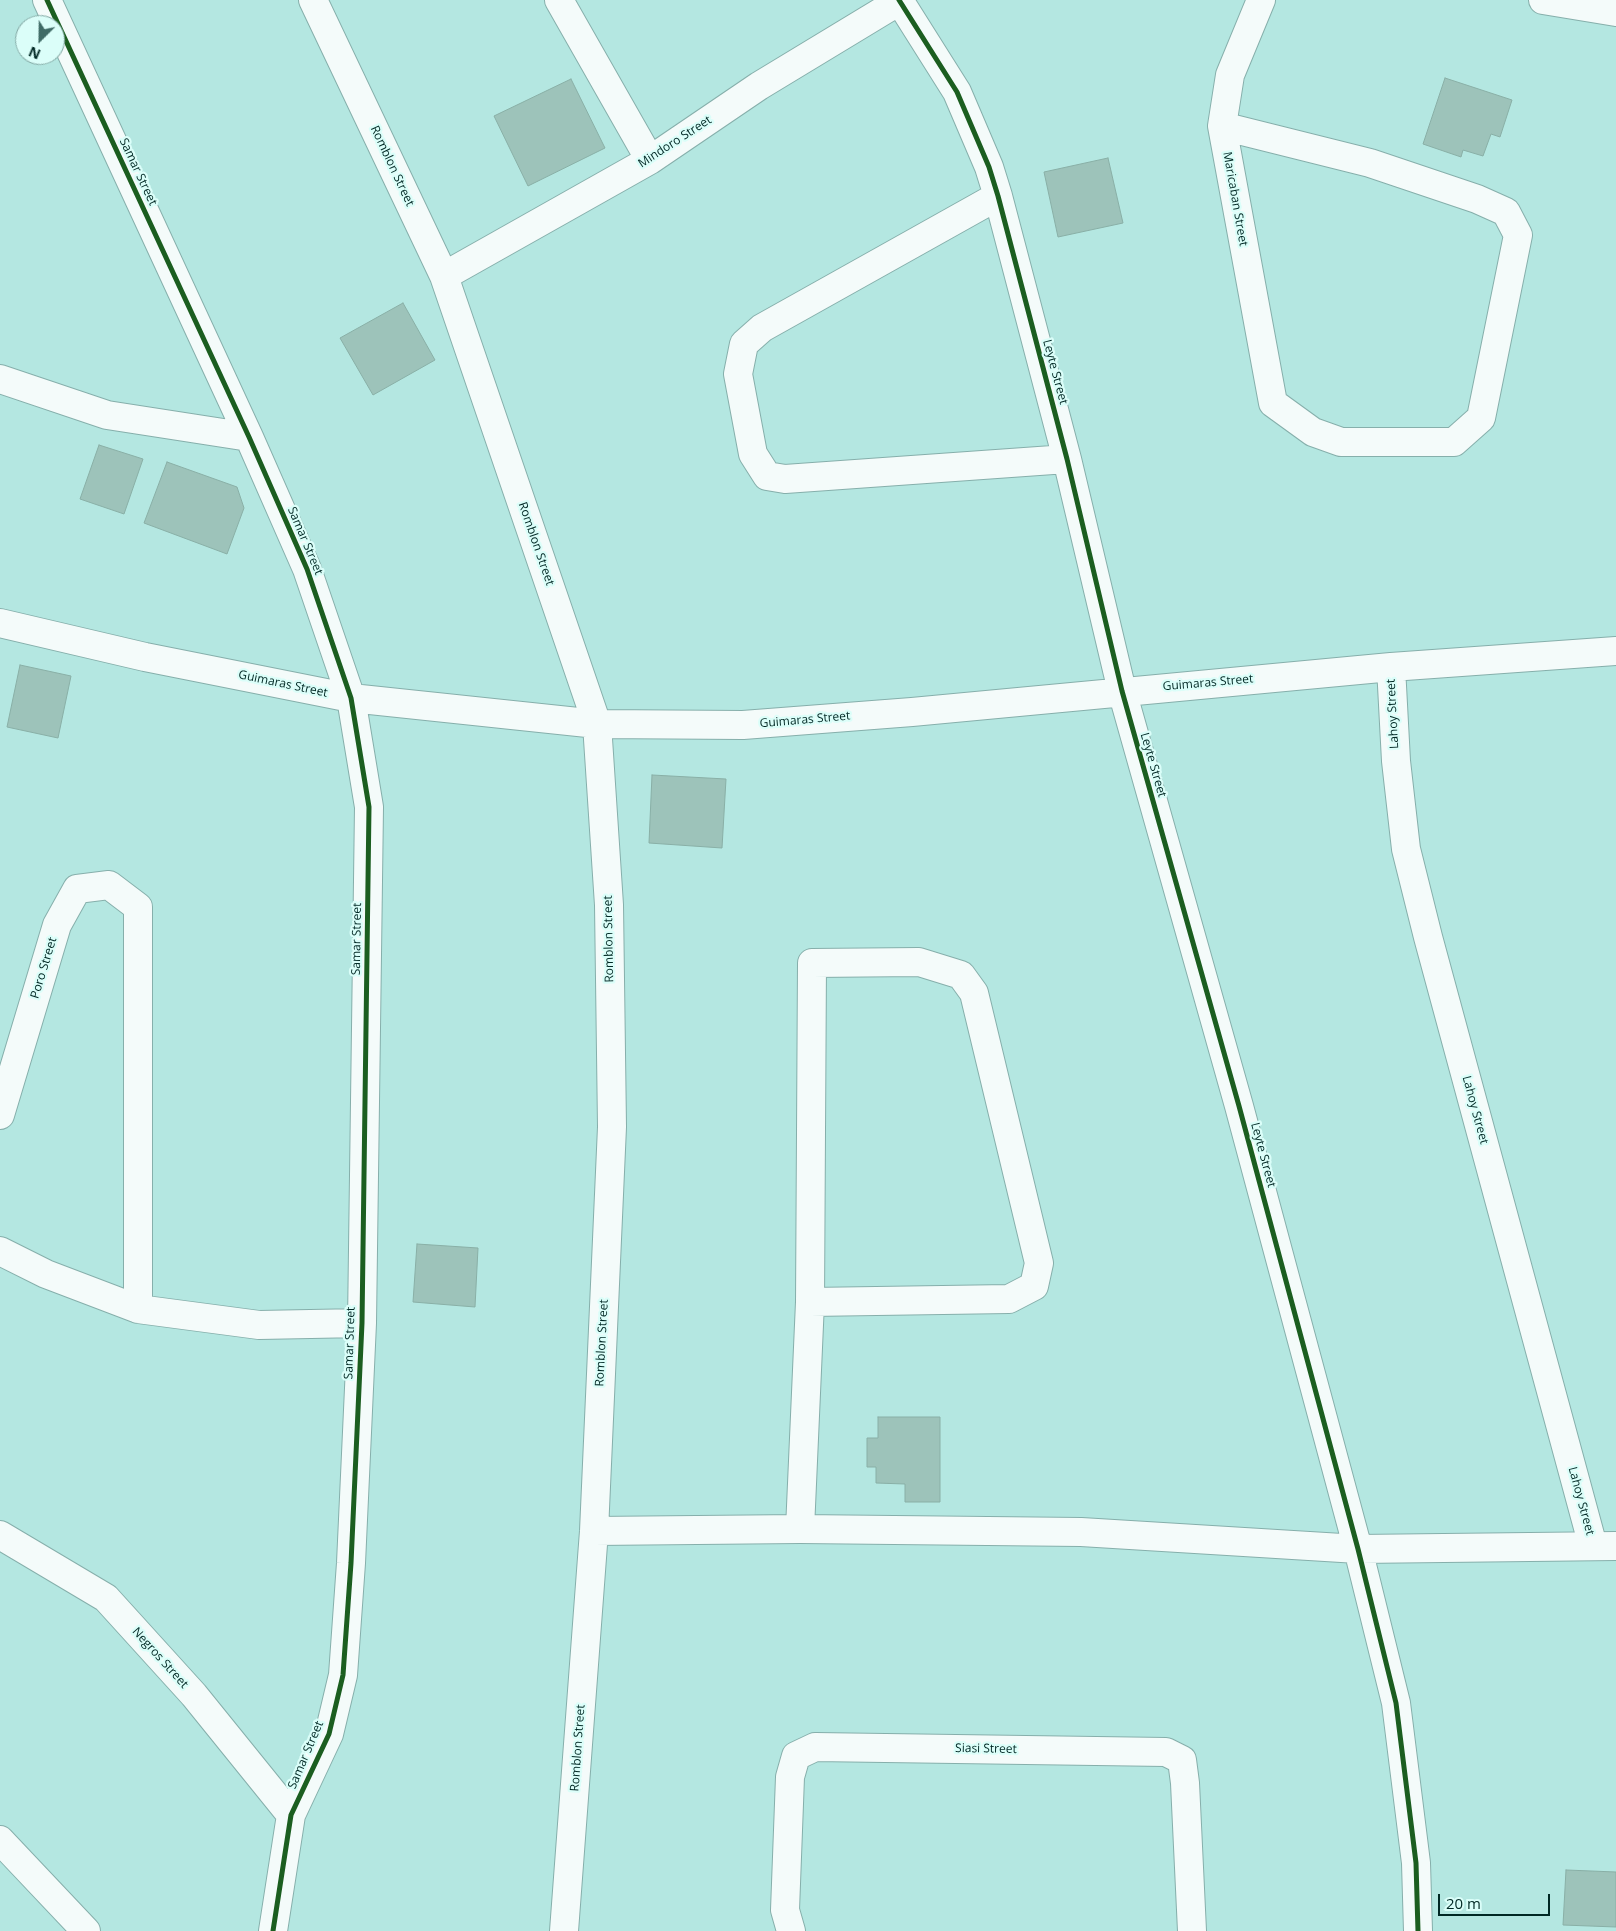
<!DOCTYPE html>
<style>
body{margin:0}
#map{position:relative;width:1616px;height:1931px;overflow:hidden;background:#b4e7e1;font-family:"Open Sans",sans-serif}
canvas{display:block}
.north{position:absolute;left:15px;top:15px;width:50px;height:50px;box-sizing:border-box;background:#dbfef9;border:1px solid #83a8a4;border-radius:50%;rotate:203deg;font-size:14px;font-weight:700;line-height:20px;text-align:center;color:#002824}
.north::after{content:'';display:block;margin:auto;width:18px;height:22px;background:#3f6b66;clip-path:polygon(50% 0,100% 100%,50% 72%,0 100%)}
.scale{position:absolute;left:1438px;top:1894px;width:112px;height:22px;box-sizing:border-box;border:2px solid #002824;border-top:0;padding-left:6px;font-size:15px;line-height:18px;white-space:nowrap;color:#002824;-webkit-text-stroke:4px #dbfef9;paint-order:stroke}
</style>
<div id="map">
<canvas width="1616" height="1931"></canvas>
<div class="north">N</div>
<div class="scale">20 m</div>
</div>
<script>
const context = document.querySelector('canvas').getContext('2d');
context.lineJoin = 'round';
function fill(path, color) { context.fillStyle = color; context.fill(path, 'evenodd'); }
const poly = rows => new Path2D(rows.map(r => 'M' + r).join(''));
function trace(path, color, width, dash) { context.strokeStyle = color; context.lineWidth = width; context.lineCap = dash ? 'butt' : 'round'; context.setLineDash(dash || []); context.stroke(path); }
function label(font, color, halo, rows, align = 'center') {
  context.font = font + ' "Open Sans",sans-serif'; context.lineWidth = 4.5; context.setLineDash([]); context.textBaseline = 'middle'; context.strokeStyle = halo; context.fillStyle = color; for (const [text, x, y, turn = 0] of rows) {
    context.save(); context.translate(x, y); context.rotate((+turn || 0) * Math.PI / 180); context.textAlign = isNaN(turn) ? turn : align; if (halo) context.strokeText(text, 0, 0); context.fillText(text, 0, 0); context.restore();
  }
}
const building = poly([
 [1445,78,1512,100,1500,137,1491,134,1483,156,1463,150,1461,157,1423,144,1445,78],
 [571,79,605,148,528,186,494,116,571,79],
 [1108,158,1123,223,1058,237,1044,172,1108,158],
 [403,303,435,360,373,395,340,338,403,303],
 [99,445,143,459,124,514,80,499,99,445],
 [167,462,237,487,244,508,227,554,144,523,167,462],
 [20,665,71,676,58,738,7,727,20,665],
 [652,775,726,779,722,848,649,843,652,775],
 [417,1244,478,1248,475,1307,413,1302,417,1244],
 [878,1417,940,1417,940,1502,905,1502,905,1484,876,1483,876,1467,867,1467,867,1438,878,1438,878,1417],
 [1566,1870,1616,1872,1616,1927,1563,1925,1566,1870]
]);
const minor = poly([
 [47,0,249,437,307,569,351,698,369,807,362,1323,351,1563,343,1675,329,1734,291,1815,273,1931],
 [313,0,444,276,597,724,609,905,612,1127,594,1531,564,1931],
 [559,0,650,160],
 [899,0,957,92,989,167,998,196,1067,459,1122,691,1239,1106,1358,1549,1396,1703,1416,1863,1418,1931],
 [1543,0,1616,12],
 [1222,126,1370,163,1477,199,1506,212,1518,235,1481,418,1454,442,1341,442,1313,432,1273,403,1222,126,1230,75,1261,0],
 [998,196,762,328,744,344,738,374,753,454,767,476,785,479,1067,459],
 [444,276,650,160,759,86,901,0],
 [0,379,107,415,249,437],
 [0,623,145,657,351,698,597,724,743,725,912,712,1391,667,1616,651],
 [1391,667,1396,761,1406,849,1428,937,1593,1546],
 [0,1115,57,925,77,889,109,885,138,907,138,1309],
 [0,1251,46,1274,138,1309,259,1325,362,1323],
 [800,1529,810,1302,812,963,919,962,961,975,974,993,1039,1263,1034,1286,1009,1299,810,1302],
 [594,1531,800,1529,1081,1532,1358,1549,1616,1546],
 [0,1535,106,1598,194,1695,291,1815],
 [0,1840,86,1931],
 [791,1931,785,1910,790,1777,796,1756,815,1747,1166,1752,1182,1760,1185,1783,1192,1931]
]);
const cycleway = poly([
 [47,0,249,437,307,569,351,698,369,807,362,1323,351,1563,343,1675,329,1734,291,1815,273,1931],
 [899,0,957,92,989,167,998,196,1067,459,1122,691,1239,1106,1358,1549,1396,1703,1416,1863,1418,1931]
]);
const streetNames = [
 ["Mindoro Street",675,142,-33],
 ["Romblon Street",392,166,65],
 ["Samar Street",138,172,65],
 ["Maricaban Street",1235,199,80],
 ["Leyte Street",1055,372,75],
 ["Samar Street",305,541,67],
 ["Romblon Street",536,544,71],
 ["Guimaras Street",1208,683,-5],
 ["Guimaras Street",283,684,12],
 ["Lahoy Street",1393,714,-93],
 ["Guimaras Street",805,720,-5],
 ["Leyte Street",1153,765,74],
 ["Samar Street",357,939,-89],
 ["Romblon Street",609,939,-91],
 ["Poro Street",44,968,-73],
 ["Lahoy Street",1475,1110,75],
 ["Leyte Street",1263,1155,75],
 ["Samar Street",350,1343,-88],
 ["Romblon Street",602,1343,-87],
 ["Lahoy Street",1581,1501,75],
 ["Negros Street",160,1658,48],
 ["Romblon Street",578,1748,-86],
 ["Siasi Street",986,1749,1],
 ["Samar Street",306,1755,-67]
];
fill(building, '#9dc3ba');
trace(building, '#89afa6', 1);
trace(minor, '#86afab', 30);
trace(minor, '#f4fbfa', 28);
trace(cycleway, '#1b5e20', 5);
label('12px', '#002824', '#dbfef9', streetNames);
</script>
